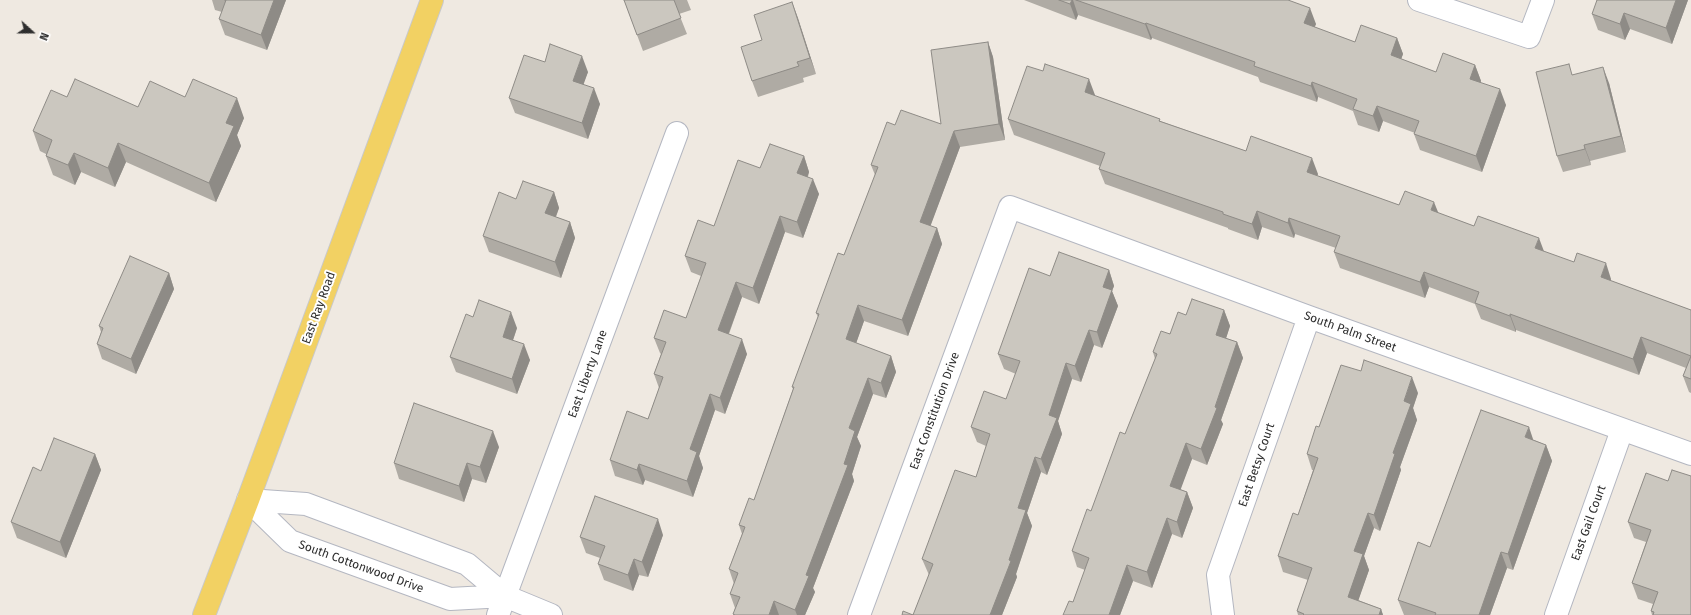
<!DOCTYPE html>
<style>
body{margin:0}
#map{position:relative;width:1691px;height:615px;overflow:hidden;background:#efe9e1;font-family:"Fira Sans",sans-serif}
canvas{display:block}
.north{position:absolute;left:12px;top:12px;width:40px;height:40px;-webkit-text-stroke:3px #fff;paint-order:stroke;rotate:111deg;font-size:11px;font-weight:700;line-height:16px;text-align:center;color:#2e2e2e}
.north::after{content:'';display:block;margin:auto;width:14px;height:18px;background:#2e2e2e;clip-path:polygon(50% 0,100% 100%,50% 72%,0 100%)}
</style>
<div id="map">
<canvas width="1691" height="615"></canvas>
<div class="north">N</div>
</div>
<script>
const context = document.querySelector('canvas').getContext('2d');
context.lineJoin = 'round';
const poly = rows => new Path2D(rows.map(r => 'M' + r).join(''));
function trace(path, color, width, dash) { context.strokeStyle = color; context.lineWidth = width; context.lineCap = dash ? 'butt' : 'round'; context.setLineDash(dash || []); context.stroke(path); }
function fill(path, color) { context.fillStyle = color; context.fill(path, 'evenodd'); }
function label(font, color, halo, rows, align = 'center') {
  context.font = font + ' "Fira Sans",sans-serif'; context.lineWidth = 4; context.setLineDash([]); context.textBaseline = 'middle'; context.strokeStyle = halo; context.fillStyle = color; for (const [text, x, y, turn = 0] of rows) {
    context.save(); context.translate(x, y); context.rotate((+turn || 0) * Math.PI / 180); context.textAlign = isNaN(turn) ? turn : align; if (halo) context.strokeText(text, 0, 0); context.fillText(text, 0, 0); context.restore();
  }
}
const minor = poly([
 [1419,0,1529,37,1543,0],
 [248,500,306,504,467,564,505,596,551,615],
 [248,500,290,541,450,599,505,596],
 [498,615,677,133],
 [859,615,1010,207,1309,317,1691,454],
 [1223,615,1218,575,1309,317],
 [1556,615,1622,430]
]);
const major = poly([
 [204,615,248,500,432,0]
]);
const wall = poly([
 [212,0,286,0,267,50,225,35,219,19,222,12,215,10],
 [624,0,687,0,691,10,679,14,687,34,643,51],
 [1024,0,1288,0,1316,24,1314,27,1355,42,1397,38,1403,54,1401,59,1436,72,1475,65,1481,81,1480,82,1506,105,1482,172,1420,150,1414,134,1415,133,1383,121,1379,132,1358,125,1353,111,1318,97,1317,102,1260,82,1258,77,1152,38,1151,40,1078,15,1076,20],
 [1688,0,1672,44,1630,29,1625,40,1598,30,1592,14],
 [792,2,816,74,803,78,804,82,758,97,752,81,762,40],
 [988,42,993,57,1005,140,960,147,930,226,937,228,942,244,908,336,864,321,856,343,891,356,896,372,886,398,873,394,857,437,861,446,852,474,854,481,813,588,815,592,805,615,733,615,735,608,730,594,734,584,729,569,742,534,739,525,754,500,793,389,792,387,818,317,816,313,844,255,875,175,871,165,895,125,941,124],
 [545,62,588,72,583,84,600,104,588,139,515,113,509,98],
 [1043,71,1095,95,1095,96,1160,119,1160,121,1246,151,1318,174,1317,176,1399,205,1438,213,1543,251,1611,279,1611,281,1691,310,1691,393,1689,392,1683,376,1686,368,1647,353,1639,375,1516,330,1516,332,1481,319,1475,304,1429,287,1425,298,1340,268,1334,252,1336,248,1295,234,1294,238,1262,227,1258,240,1228,229,1228,228,1105,184,1099,169,1100,166,1014,135,1008,119],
 [1573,75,1609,83,1626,152,1590,161,1591,165,1563,172,1557,156],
 [67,97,138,107,185,97,244,118,237,135,241,146,216,202,126,162,115,187,81,172,75,185,53,175,46,156,46,154,40,151,33,131],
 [804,156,809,172,808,177,819,194,803,238,785,232,759,304,742,297,729,334,747,354,725,414,715,410,699,456,703,468,693,497,645,480,643,485,615,476,610,460,648,419,659,388,654,374,661,354,660,353,654,338,686,318,701,276,691,272,685,256,714,226,760,168],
 [554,192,559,208,556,217,570,222,575,238,561,278,489,252,483,236,516,199],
 [1109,270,1114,286,1112,291,1118,306,1102,348,1094,345,1081,382,1072,379,1058,421,1062,434,1047,475,1041,472,1027,513,1032,526,1016,574,1017,577,1002,615,902,615,913,615,929,575,922,559,976,477,986,446,977,442,971,427,1006,399,1016,374,1004,369,998,354,1050,276],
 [169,273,174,289,136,374,102,359,97,344,101,332,99,326],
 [1224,310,1230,326,1226,338,1237,342,1243,358,1221,420,1223,424,1207,465,1192,459,1180,489,1187,492,1193,508,1182,538,1172,534,1152,588,1133,581,1120,615,1063,615,1073,602,1085,570,1077,567,1072,551,1091,511,1125,434,1155,359,1153,352,1186,315],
 [473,317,517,328,513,340,530,360,517,394,456,372,450,357],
 [1418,393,1413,408,1417,420,1400,467,1401,470,1380,531,1374,528,1364,556,1369,570,1358,600,1381,609,1383,615,1298,615,1297,611,1308,580,1283,572,1278,556,1298,515,1313,470,1312,470,1307,454,1319,427],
 [1534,440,1546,445,1552,461,1513,570,1507,568,1490,615,1404,615,1398,600,1430,547],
 [499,447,486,483,472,479,464,502,399,479,394,463],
 [95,454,101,470,66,558,17,538,11,522,41,471],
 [1646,473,1691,615,1652,615,1651,611,1653,604,1638,599,1632,583,1646,542,1634,538,1628,522],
 [663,535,648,577,639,575,633,591,604,580,598,564,600,558,586,553,580,537]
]);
const shadedWall = poly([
 [274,0,286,0,267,50,261,35],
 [1072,0,1073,0,1078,15,1076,20,1070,4],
 [1676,0,1688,0,1672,44,1666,28],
 [792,2,798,18,816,74,810,58],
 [1310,8,1316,24,1310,39,1304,23],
 [1624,13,1630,29,1625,40,1620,24],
 [1146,23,1152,38,1151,40,1145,24],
 [1397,38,1403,54,1397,71,1391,55],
 [988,42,993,57,1005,140,999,124],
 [582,56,588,72,579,97,573,81],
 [1475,65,1481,81,1476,95,1470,79],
 [1603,67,1609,83,1626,152,1621,136],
 [1089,79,1095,95,1090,108,1085,92],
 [1312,82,1318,97,1317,102,1311,86],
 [594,88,600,104,588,139,582,123],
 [1500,89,1506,105,1482,172,1476,156],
 [237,98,244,118,237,135,241,146,216,202,209,183,226,123],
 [1377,106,1383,121,1379,132,1373,116],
 [954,131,960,147,926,238,920,222],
 [118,143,126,162,115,187,108,168],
 [1584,145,1590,161,1591,165,1585,149],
 [74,153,81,172,75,185,68,165],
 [804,156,809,172,803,189,797,173],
 [1312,158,1318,174,1312,188,1307,172],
 [813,179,819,194,803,238,797,222],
 [554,192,559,208,551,229,545,213],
 [1434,202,1440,217,1431,210],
 [1257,211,1262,227,1258,240,1252,224],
 [780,216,785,232,759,304,753,288],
 [1289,218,1295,234,1294,238,1288,223],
 [570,222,575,238,561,278,555,262],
 [937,228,942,244,908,336,902,320],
 [1539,238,1545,254,1535,248],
 [1606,263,1611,279,1606,293,1601,277],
 [1109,270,1114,286,1112,291,1118,306,1102,348,1097,332,1103,287],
 [1424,272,1429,287,1425,298,1420,282],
 [169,273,174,289,136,374,131,359],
 [736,282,742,297,724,346,718,330],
 [858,305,864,321,852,355,846,339],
 [1224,310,1230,326,1222,351,1216,335],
 [511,312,517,328,509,352,503,337],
 [1510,314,1516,330,1516,332,1510,316],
 [1089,330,1094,345,1081,382,1075,366],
 [1641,337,1647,353,1639,375,1633,359],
 [742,339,747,354,725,414,720,398],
 [1237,342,1243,358,1221,420,1223,424,1207,465,1201,449,1215,407],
 [524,344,530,360,517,394,512,379],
 [891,356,896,372,886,398,881,383],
 [1066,363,1072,379,1058,421,1062,434,1047,475,1041,459,1049,415],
 [1412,377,1418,393,1413,408,1417,420,1400,467,1401,470,1380,531,1374,515,1393,453,1404,401],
 [868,378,873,394,857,437,861,446,852,474,854,481,813,588,815,592,805,615,797,615,795,610,806,575,849,428],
 [710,394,715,410,699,456,703,468,693,497,687,481,690,449],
 [1529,427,1534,442,1525,437],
 [493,431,499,447,486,483,480,467],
 [1186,443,1192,459,1176,502,1170,486],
 [1546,445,1552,461,1513,570,1508,554],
 [95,454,101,470,66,558,60,542],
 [1035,457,1041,472,1027,513,1032,526,1016,574,1017,577,1002,615,990,615,1018,508],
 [467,463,472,479,464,502,459,486],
 [639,464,645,480,643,485,637,470],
 [1187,492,1193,508,1182,538,1177,522],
 [1368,513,1374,528,1364,556,1369,570,1354,613,1348,597,1354,551],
 [1167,518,1172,534,1152,588,1147,572],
 [658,519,663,535,648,577,642,562],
 [1501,552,1507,568,1490,615,1479,615],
 [634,559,639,575,633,591,628,575],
 [1127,565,1133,581,1120,615,1109,615],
 [774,601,779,615,769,615],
 [1381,609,1383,615,1379,615]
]);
const building = poly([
 [225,0,274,0,261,35,219,19,226,0,225,0],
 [624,0,674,0,681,18,637,35,624,0],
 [1059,0,1072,0,1070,4,1059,0],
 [1076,0,1288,0,1310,8,1304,23,1355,42,1361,25,1397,38,1391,55,1436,72,1443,53,1475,65,1470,79,1500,89,1476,156,1414,134,1419,121,1377,106,1373,116,1353,109,1357,99,1312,82,1311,86,1254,66,1255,62,1146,23,1145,24,1076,0],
 [1597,0,1676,0,1666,28,1624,13,1620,24,1592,14,1597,0],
 [792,2,810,58,797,62,799,66,752,81,741,47,762,40,754,15,792,2],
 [988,42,999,124,954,131,920,222,937,228,902,320,858,305,846,339,891,356,881,383,868,378,849,428,855,431,844,464,848,465,806,575,809,576,795,610,774,601,769,615,735,615,733,614,740,597,730,594,738,573,729,569,745,527,739,525,749,498,754,500,794,387,792,387,819,314,816,313,838,253,844,255,878,167,871,165,887,122,895,125,901,110,941,124,931,50,988,42],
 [550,44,582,56,573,81,594,88,582,123,509,98,524,55,545,62,550,44],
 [1045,64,1089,79,1085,92,1160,119,1159,121,1246,151,1251,136,1312,158,1307,172,1399,205,1405,191,1434,202,1431,210,1474,226,1478,216,1539,238,1535,248,1574,262,1577,253,1606,263,1601,277,1691,310,1691,379,1683,376,1691,356,1641,337,1633,359,1510,314,1510,316,1475,303,1479,292,1424,272,1420,282,1334,252,1340,236,1289,218,1288,223,1257,211,1252,224,1223,214,1223,212,1099,169,1105,153,1008,119,1027,66,1043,71,1045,64],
 [1569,64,1572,75,1603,67,1621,136,1584,145,1585,149,1557,156,1536,72,1569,64],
 [75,79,138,107,150,81,185,97,193,79,237,98,226,123,234,126,209,183,118,143,108,168,74,153,68,165,46,156,52,140,33,131,51,90,67,97,75,79],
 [770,144,804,156,797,173,813,179,797,222,780,216,753,288,736,282,718,330,742,339,720,398,710,394,690,449,697,452,687,481,639,464,637,470,610,460,627,411,648,419,663,377,654,374,666,342,654,338,664,310,686,318,706,263,685,256,698,220,714,226,738,160,760,168,770,144],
 [523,181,554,192,545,213,570,222,555,262,483,236,499,192,516,199,523,181],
 [1059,252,1109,270,1103,287,1112,290,1097,332,1089,330,1075,366,1066,363,1049,415,1057,418,1041,459,1035,457,1018,508,1026,510,1009,560,1011,561,990,615,902,615,903,611,913,615,933,564,922,559,955,470,976,477,990,434,971,427,984,391,1006,399,1020,361,998,354,1029,268,1050,276,1059,252],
 [130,256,169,273,131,359,97,344,103,328,99,326,130,256],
 [1192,299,1224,310,1216,335,1237,342,1215,407,1217,408,1201,449,1186,443,1170,486,1187,492,1177,522,1167,518,1147,572,1127,565,1109,615,1063,615,1069,601,1073,602,1089,558,1072,551,1087,509,1091,511,1120,432,1125,434,1157,354,1153,352,1161,331,1170,334,1178,312,1186,315,1192,299],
 [479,300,511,312,503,337,524,344,512,379,450,357,466,314,473,317,479,300],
 [1364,360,1412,377,1404,401,1411,404,1393,453,1395,454,1374,515,1368,513,1354,551,1363,554,1348,597,1381,609,1379,615,1303,615,1304,614,1297,611,1312,568,1278,556,1293,513,1298,515,1318,458,1307,454,1316,426,1319,427,1341,365,1361,371,1364,360],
 [414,403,493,431,480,467,467,463,459,486,394,463,414,403],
 [1481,410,1529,427,1525,437,1546,445,1508,554,1501,552,1479,615,1435,615,1436,613,1398,600,1418,542,1430,547,1481,410],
 [54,438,95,454,60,542,11,522,33,467,41,471,54,438],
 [1672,470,1691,476,1691,615,1653,615,1654,612,1651,611,1658,592,1632,583,1651,530,1628,522,1646,473,1668,481,1672,470],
 [595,496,658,519,642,562,634,559,628,575,598,564,605,546,580,537,595,496]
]);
const streetNames = [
 ["East Ray Road",319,308,-70],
 ["South Palm Street",1350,332,20],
 ["East Liberty Lane",588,374,-70],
 ["East Constitution Drive",935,411,-70],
 ["East Betsy Court",1257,465,-71],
 ["East Gail Court",1589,523,-70],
 ["South Cottonwood Drive",361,567,20]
];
trace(minor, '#b4b7c1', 24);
trace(major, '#c9c9c9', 24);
trace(minor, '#fff', 22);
trace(major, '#f2d163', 22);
fill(wall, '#afaba4');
fill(shadedWall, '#8e8b86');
fill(building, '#cbc7bf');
trace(building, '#8e8b86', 1);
label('12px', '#2e2e2e', '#fff', streetNames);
</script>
